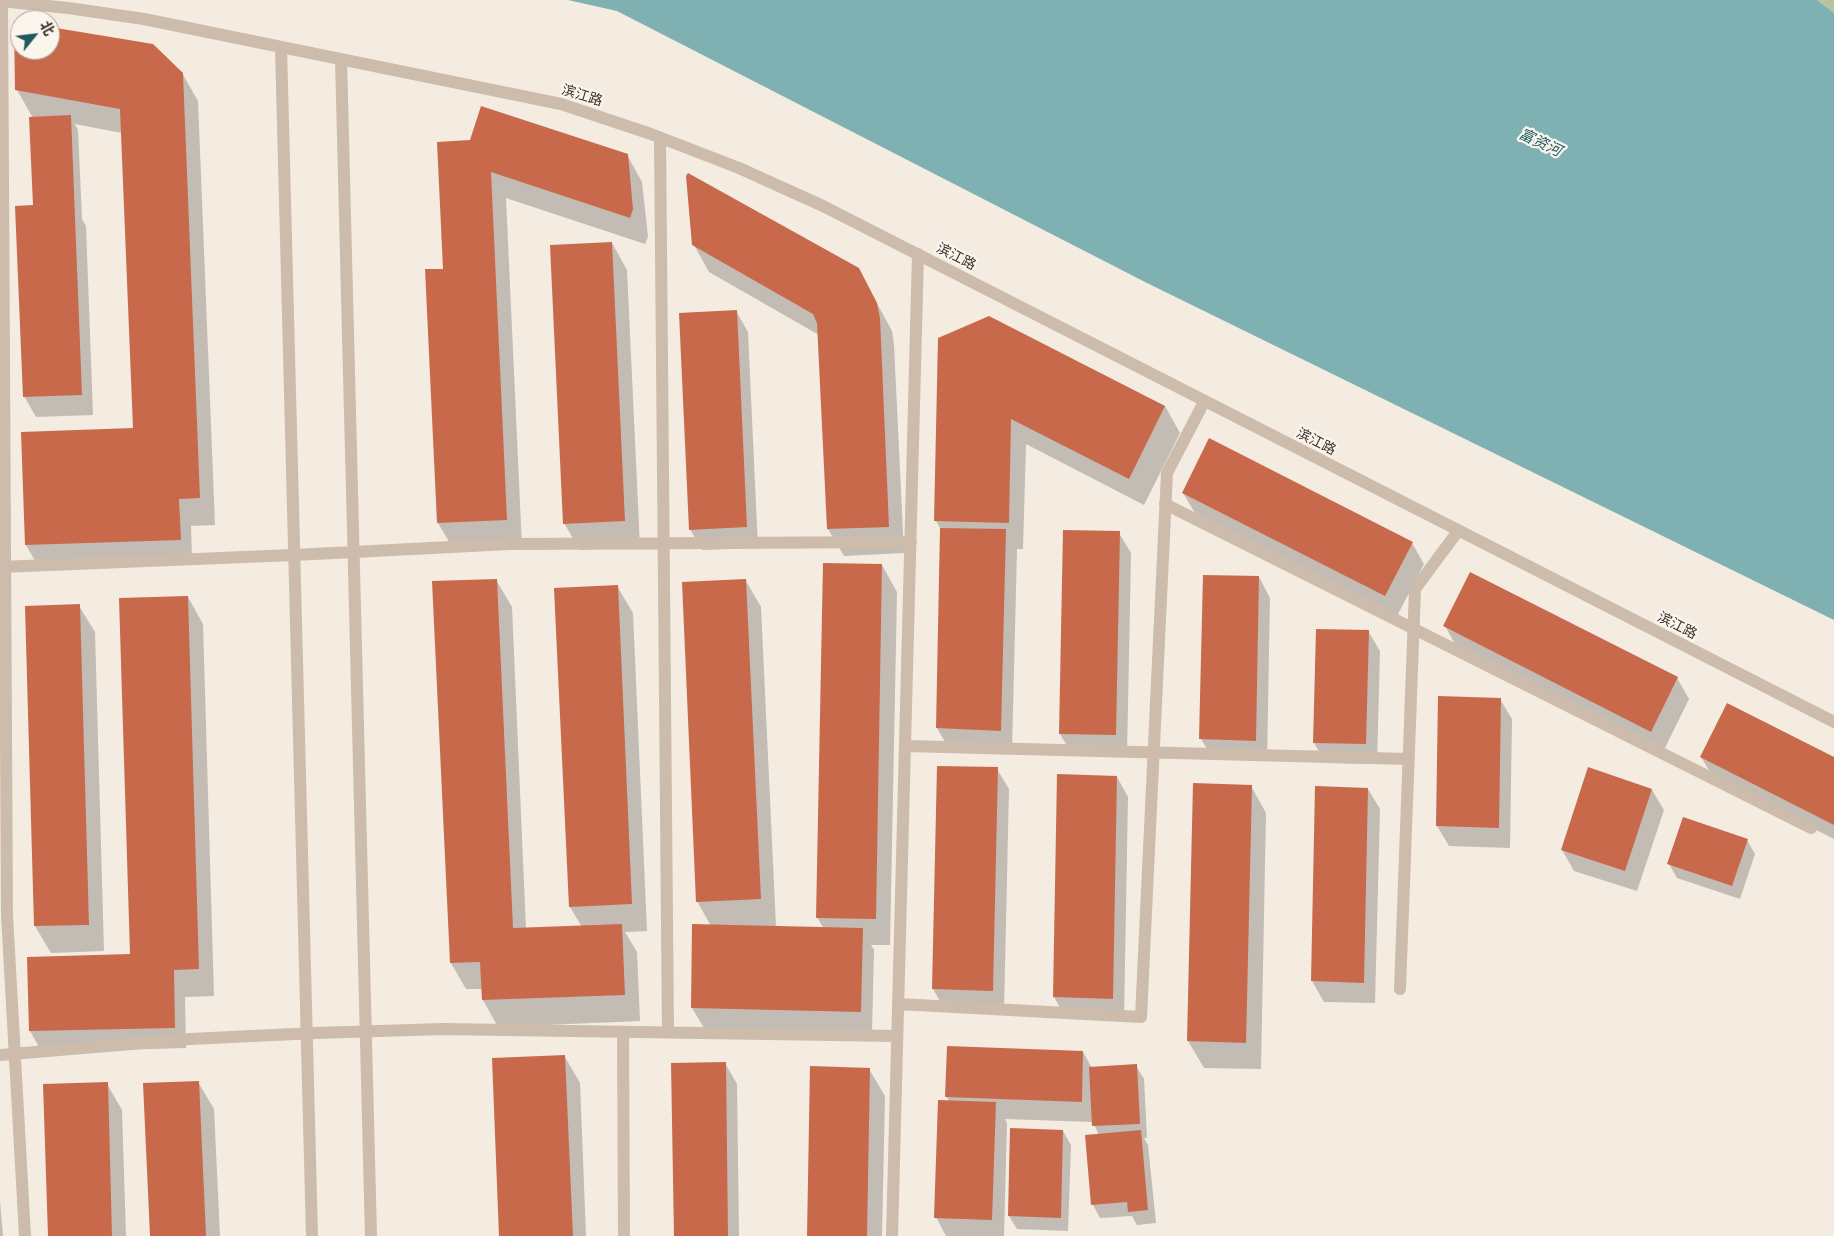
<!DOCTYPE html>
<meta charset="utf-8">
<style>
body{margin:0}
#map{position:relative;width:1834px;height:1236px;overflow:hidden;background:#f4ebe1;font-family:Manrope,"Noto Sans SC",sans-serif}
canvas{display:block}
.north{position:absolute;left:10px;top:10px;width:50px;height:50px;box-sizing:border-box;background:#fbf5ee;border:1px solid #aea6a0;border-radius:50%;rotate:61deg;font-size:14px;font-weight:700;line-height:20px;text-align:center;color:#3b302b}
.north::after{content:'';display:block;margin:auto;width:18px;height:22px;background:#1f5a5e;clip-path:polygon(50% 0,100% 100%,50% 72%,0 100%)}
</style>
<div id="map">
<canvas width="1834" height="1236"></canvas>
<div class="north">北</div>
</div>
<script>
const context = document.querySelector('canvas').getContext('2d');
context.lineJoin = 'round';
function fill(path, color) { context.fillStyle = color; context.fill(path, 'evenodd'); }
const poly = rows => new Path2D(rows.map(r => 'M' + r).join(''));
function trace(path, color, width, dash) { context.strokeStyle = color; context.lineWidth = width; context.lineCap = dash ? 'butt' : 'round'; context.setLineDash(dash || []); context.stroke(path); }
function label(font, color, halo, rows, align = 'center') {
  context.font = font + ' Manrope,"Noto Sans SC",sans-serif'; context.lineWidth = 4.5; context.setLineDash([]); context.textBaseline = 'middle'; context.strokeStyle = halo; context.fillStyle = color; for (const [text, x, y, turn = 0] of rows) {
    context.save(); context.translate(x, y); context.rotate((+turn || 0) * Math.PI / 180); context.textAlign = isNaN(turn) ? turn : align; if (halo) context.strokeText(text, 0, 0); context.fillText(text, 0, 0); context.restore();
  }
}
const green = poly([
 [1817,0,1834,0,1834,13]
]);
const water = poly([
 [568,0,1817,0,1834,13,1834,620,1147,283,617,11]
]);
const shadow = poly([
 [20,24,20,50,50,50,50,29,182,73,198,101,215,525,191,526,192,560,38,566,26,545,22,433,134,429,122,133,75,124,78,130,82,219,86,226,93,415,36,417,24,396,36,206,33,118,17,90],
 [438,143,627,155,642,182,648,237,645,244,506,198,522,547,454,550,438,523,444,270],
 [612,243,627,270,640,547,580,550,564,523],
 [694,245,873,296,892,331,894,345,904,553,844,556,828,529,819,335,709,272],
 [736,311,748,332,758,548,702,550,690,529],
 [989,318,1165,406,1180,433,1144,505,1026,444,1023,549,1017,549,1012,751,949,749,937,728,942,531,936,521],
 [1183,493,1412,543,1424,564,1397,616,1195,513],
 [1119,533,1131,553,1127,755,1072,754,1060,734],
 [882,565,897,592,890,945,871,945,874,950,872,1032,704,1028,692,1008,711,926,697,901,746,581,761,607,776,927,824,929,817,917],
 [1471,574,1677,678,1689,699,1663,752,1456,646,1445,626],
 [1259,577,1270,598,1267,761,1213,759,1201,739],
 [496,580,512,607,526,929,582,927,570,907,617,586,633,613,647,931,625,932,637,952,640,1021,498,1027,483,1000,483,989,466,989,451,963],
 [188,597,203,624,214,996,185,997,186,1048,42,1052,30,1031,28,958,131,955],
 [79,606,95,632,104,951,51,953,35,926,27,607],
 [1368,631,1380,651,1377,764,1326,763,1314,743],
 [1500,699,1512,719,1510,848,1449,846,1437,826],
 [1701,757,1834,758,1834,839,1713,777],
 [997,769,1009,789,1004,1011,945,1010,933,989],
 [1058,775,1117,777,1128,797,1124,1019,1066,1018,1054,997],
 [1251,786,1266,813,1261,1069,1204,1068,1188,1041],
 [1316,787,1368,789,1380,809,1375,1003,1324,1002,1312,981],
 [1652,790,1664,810,1637,891,1574,871,1562,850],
 [1747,840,1755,854,1740,899,1677,878,1669,864],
 [1083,1052,1092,1068,1136,1066,1144,1079,1147,1138,1144,1138,1148,1145,1156,1223,1137,1225,1132,1216,1100,1218,1093,1205,1099,1135,1093,1122,1005,1119,1007,1123,1004,1236,946,1236,936,1217,949,1101,947,1097],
 [565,1057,580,1083,586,1236,500,1236],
 [725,1063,737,1084,739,1236,675,1236],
 [869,1069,885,1096,882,1236,808,1236],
 [198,1082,214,1109,220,1236,151,1236],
 [107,1084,122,1110,126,1236,49,1236],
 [1063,1131,1071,1145,1068,1231,1017,1229,1009,1216],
 [0,1201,3,1236,0,1236]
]);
const building = poly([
 [14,21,20,22,20,50,50,50,50,27,153,44,183,73,200,498,179,499,181,540,25,545,21,432,133,428,120,109,15,90],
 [481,106,628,154,633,209,630,218,491,172,507,520,437,523,425,269,443,269,437,142,470,140],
 [71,115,82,395,23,397,15,206,33,205,29,117],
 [688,173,859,268,877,303,880,318,889,527,827,529,817,323,813,314,692,245,686,176],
 [612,242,625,521,563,524,550,245],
 [737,310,747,527,689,530,679,313],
 [989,316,1165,406,1129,479,1011,419,1009,523,934,521,938,338],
 [1209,438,1413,542,1385,596,1182,493],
 [940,528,1006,529,1001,731,936,728],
 [1063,530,1120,531,1116,735,1059,734],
 [823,563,882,564,876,919,816,918],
 [1470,572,1678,677,1651,732,1443,626],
 [1203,575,1259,576,1256,741,1199,739],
 [497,579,513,928,622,924,625,995,482,1000,480,962,450,963,432,581],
 [746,579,761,899,696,902,682,582],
 [618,585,632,904,569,907,554,588],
 [188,596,199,969,174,970,175,1028,29,1031,27,957,130,954,119,598],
 [80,604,89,925,34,926,25,606],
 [1316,629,1369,630,1366,744,1313,743],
 [1438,696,1501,698,1499,828,1436,826],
 [1727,703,1834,757,1834,825,1700,757],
 [937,766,998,767,993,991,932,989],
 [1588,767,1652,789,1625,871,1561,850],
 [1057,774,1117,776,1113,999,1053,997],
 [1193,783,1252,785,1246,1043,1187,1041],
 [1315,786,1368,788,1364,983,1311,981],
 [1683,817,1748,839,1732,886,1667,864],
 [692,924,863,928,861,1012,691,1008],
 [947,1046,1083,1051,1082,1102,945,1097],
 [565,1055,573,1236,499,1236,492,1058],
 [726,1062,728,1236,674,1236,671,1063],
 [1137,1064,1140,1124,1092,1126,1089,1067],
 [810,1066,870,1068,867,1236,807,1236],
 [199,1081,206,1236,150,1236,143,1083],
 [108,1082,112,1236,48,1236,43,1084],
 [938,1100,996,1102,992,1220,934,1218],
 [1010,1128,1063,1130,1061,1218,1008,1216],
 [1141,1130,1148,1210,1128,1212,1127,1202,1091,1205,1085,1135]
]);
const minor = poly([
 [0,1,68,8,144,19,561,104,651,134,739,168,823,206,1834,722],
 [2,1,7,915,25,1236],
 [281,47,312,1236],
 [341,59,371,1236],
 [660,138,668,1032],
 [1165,504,1811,828],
 [0,567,294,555,510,544,911,542],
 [905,746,1408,759],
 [1400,989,1415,589,1458,531],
 [898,1004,1141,1017,1167,473,1204,402],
 [623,1032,624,1236],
 [0,1055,190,1039,316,1033,442,1029,897,1036],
 [892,1236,918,254]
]);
const streetNames = [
 ["滨江路",582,96,17],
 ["滨江路",956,257,27],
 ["滨江路",1316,442,27],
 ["滨江路",1677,626,27]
];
const waterNames = [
 ["富资河",1540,143,25]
];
fill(green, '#b8c4a0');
fill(water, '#7fb0b2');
fill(shadow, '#0003');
fill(building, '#c8694b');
trace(minor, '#cdbbac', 12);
label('14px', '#3b302b', '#fbf5ee', streetNames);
label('italic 15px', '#1f5a5e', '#fbf5ee', waterNames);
</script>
